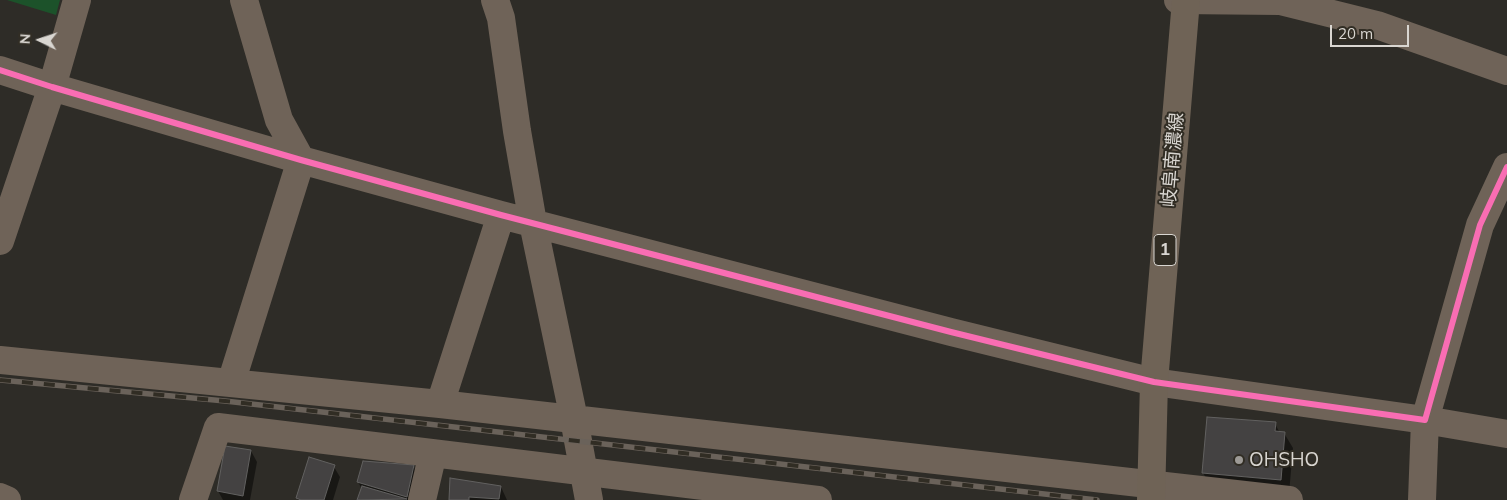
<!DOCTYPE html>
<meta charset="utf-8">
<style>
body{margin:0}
#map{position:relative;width:1507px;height:500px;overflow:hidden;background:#2e2c27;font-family:Mulish,sans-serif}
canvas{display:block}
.north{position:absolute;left:15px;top:15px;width:50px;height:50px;-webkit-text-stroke:4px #312d24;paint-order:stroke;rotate:274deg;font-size:14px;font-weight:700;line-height:20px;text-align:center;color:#d9d6d1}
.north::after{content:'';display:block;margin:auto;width:18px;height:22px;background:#d9d6d1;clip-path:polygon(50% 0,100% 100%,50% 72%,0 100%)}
.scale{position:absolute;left:1330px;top:25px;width:79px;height:22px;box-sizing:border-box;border:2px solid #d9d6d1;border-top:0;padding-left:6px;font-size:15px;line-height:18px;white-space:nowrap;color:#d9d6d1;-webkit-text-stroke:4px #312d24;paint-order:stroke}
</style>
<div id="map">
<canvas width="1507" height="500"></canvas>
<div class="north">N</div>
<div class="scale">20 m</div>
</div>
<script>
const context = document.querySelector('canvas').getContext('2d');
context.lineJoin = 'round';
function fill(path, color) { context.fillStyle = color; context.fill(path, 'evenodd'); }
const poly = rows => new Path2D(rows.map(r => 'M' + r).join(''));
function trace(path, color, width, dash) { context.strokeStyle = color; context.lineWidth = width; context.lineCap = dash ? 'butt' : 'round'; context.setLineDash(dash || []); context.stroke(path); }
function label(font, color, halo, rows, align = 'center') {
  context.font = font + ' Mulish,"Noto Sans JP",sans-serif'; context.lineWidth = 4; context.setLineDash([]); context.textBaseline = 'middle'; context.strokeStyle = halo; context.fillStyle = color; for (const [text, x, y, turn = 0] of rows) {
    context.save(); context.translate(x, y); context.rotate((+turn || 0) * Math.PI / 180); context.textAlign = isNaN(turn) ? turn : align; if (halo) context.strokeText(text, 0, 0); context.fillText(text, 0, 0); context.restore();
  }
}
const green = poly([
 [7,0,60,0,56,15]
]);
const shadow = poly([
 [1208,418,1275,424,1280,433,1284,433,1293,448,1289,494,1212,488,1203,473],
 [251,451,257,462,250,500,223,500,218,491],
 [413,466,420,477,414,500,359,500,362,489,358,482],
 [334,467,340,477,333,500,298,500,297,498],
 [501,487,507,500,450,500]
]);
const building = poly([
 [1207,417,1276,422,1275,431,1285,432,1281,480,1202,473,1207,417],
 [225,446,251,450,243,496,217,491,225,446],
 [309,457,335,465,324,500,301,500,296,498,309,457],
 [363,461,414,465,407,497,357,482,363,461],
 [450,478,501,486,499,499,469,497,469,500,449,500,450,478],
 [362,486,407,499,357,500,362,486]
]);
const minor = poly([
 [495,0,501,18,517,131,533,223,574,419,589,500],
 [1178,0,1280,1,1377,25,1507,71],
 [0,70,52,87,301,160,501,215,951,332,1154,382,1425,420,1480,225,1507,167],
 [0,241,52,87,77,0],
 [0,360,440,404,1289,500],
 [231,383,301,160,279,120,244,0],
 [440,404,501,215],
 [0,497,7,500],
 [193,500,218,427,818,500],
 [422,500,433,453],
 [1422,500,1425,420,1507,434]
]);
const major = poly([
 [1151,500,1154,382,1186,0]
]);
const rail = poly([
 [0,380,225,401,1097,500]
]);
const cycleway = poly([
 [0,70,52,87,301,160,501,215,951,332,1154,382,1425,420,1480,225,1507,167]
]);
const markers = [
 [1239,460,5,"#9d9a96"]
];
const shields = [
 [1165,250,22]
];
const shieldNames = [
 ["1",1165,250]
];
const streetNames = [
 ["岐阜南濃線",1173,160,-85]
];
const poiNames = [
 ["OHSHO",1249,460]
];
fill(green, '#1c522a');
fill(shadow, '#0007');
fill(building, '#444242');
trace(building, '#626160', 1);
trace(minor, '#6f6358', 28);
trace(major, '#6f6356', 28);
trace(rail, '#6a625a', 5.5);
trace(rail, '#312d24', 4, [11]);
trace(cycleway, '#f96db3', 6);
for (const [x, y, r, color] of markers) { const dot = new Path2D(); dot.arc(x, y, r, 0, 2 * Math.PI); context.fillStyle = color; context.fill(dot); trace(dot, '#312d24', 2); }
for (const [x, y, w] of shields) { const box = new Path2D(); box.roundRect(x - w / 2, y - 15.5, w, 31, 4); context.fillStyle = '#312d24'; context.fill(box); trace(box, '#d9d6d1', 1); }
label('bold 18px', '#d9d6d1', null, shieldNames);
label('19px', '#d9d6d1', '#312d24', streetNames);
label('19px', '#d9d6d1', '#312d24', poiNames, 'left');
</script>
